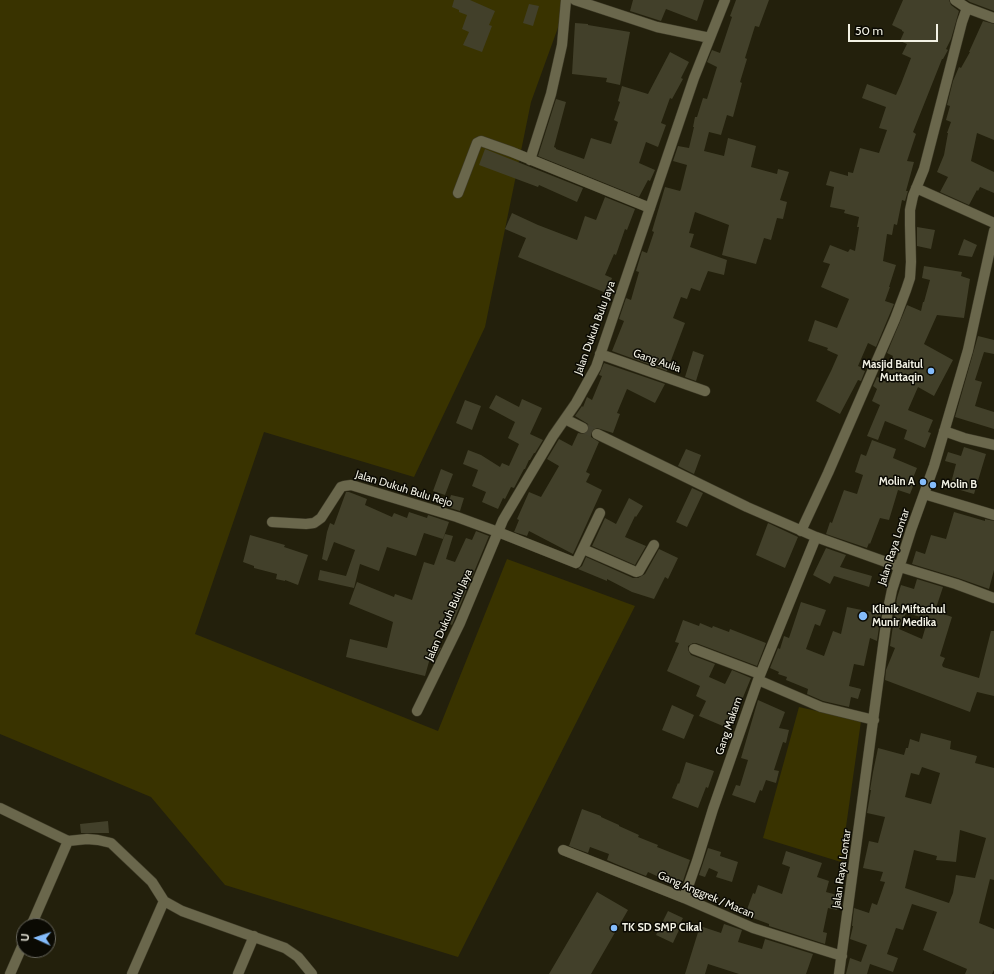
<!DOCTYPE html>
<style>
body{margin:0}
#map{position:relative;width:994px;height:974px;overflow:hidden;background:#23200c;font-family:Cabin,sans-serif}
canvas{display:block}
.north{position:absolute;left:16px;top:918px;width:40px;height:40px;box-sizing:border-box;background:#0b0a03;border:1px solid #68675d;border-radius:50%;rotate:273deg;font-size:11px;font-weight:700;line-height:16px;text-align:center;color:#f3f2e5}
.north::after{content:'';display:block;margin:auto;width:14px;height:18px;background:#84bcfb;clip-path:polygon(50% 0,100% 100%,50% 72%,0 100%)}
.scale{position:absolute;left:848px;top:24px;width:90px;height:18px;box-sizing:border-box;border:2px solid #f3f2e5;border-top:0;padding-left:5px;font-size:12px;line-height:14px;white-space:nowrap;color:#f3f2e5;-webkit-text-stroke:3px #0b0a03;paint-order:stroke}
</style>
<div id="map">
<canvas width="994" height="974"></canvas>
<div class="north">U</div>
<div class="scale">50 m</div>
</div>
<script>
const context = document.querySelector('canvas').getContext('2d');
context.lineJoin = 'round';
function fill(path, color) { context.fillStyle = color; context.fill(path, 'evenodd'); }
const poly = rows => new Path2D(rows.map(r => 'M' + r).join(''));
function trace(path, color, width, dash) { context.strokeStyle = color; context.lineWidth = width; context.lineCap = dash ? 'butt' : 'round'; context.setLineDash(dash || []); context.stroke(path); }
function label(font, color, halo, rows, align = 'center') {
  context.font = font + ' Cabin,sans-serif'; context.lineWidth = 3; context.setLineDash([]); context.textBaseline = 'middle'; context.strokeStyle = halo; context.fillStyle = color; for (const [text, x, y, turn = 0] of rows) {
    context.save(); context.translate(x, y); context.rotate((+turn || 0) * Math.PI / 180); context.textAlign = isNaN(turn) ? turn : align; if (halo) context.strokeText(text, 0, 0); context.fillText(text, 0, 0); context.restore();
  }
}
const green = poly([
 [0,0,568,0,531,102,485,327,414,477,264,432,195,634,438,731,507,559,635,606,458,957,225,885,151,797,0,734],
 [799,707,861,721,841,862,763,838]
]);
const building = poly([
 [454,0,470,0,495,11,489,25,492,26,482,52,463,45,469,32,462,29,467,15,459,12,459,10,452,7],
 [633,0,704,0,697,21,666,9,661,21,630,11],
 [736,0,769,0,759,27,755,26,745,58,747,59,740,82,742,83,733,117,727,115,721,135,709,132,704,151,724,156,728,138,756,146,751,167,777,174,778,169,789,172,780,200,787,202,783,219,777,218,771,240,764,238,756,264,722,255,729,225,695,212,689,233,694,234,690,247,727,260,724,275,708,271,700,291,691,288,687,299,681,297,673,318,685,323,667,371,612,351,624,321,619,319,626,298,631,300,639,272,636,271,642,251,647,253,654,232,652,231,665,187,680,191,681,189,687,165,673,161,678,146,689,148,694,127,693,127,695,117,697,117,703,98,707,99,717,67,707,62,712,50,720,53,732,17,730,16],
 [903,0,949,0,951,5,959,11,951,39,946,49,948,50,943,59,942,59,913,132,916,134,907,161,914,162,906,191,908,191,905,201,902,200,897,225,894,224,892,235,887,234,883,261,896,265,889,287,890,287,885,301,894,304,876,347,868,343,858,366,863,368,862,370,865,371,861,381,858,380,840,414,816,401,831,371,838,355,827,350,828,348,808,341,815,320,837,328,849,299,821,287,830,264,823,262,830,245,848,252,850,249,855,251,859,227,857,227,859,217,844,213,845,210,830,207,834,187,826,185,830,171,848,176,848,172,853,173,860,148,879,153,887,130,879,128,886,107,862,98,867,84,896,95,901,84,911,58,902,54,907,44,900,41,904,32,902,31,902,30,892,25],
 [967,0,994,0,994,11,970,2],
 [529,4,539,6,533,26,523,23],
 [983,21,994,24,994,140,977,133,971,161,994,172,994,193,980,187,978,191,977,190,969,205,940,192,948,177,937,172,944,155,948,133,947,133,951,122,946,120,950,106,947,105,953,81,959,67,961,68,970,52,969,52],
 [575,23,588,24,588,25,630,32,620,85,606,82,607,78,572,74],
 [670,52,689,62,681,78,683,79,672,99,670,98,661,123,666,125,658,147,646,142,639,163,655,170,650,181,648,180,639,197,538,156,556,99,566,102,554,147,556,148,556,149,584,159,591,138,611,144,618,122,614,120,620,102,618,101,622,86,648,94],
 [485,149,583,188,577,202,539,185,538,187,479,165],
 [605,197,635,209,627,230,625,229,616,255,614,254,605,275,612,278,606,293,518,257,526,238,505,229,512,213,538,225,577,240,585,216,596,220],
 [917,227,935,230,931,249,917,246],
 [964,239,977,245,972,257,958,255],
 [924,266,962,272,961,276,970,279,964,318,937,315,924,344,953,360,934,396,918,387,908,410,933,420,928,432,931,433,925,448,904,439,907,430,885,421,878,440,867,436,880,405,872,401,877,389,873,386,877,377,882,379,893,356,887,353,907,305,921,311,923,302,924,302,930,280,922,278],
 [978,336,994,340,994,354,984,352,975,380,982,382,975,406,994,412,994,429,955,417],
 [693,351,704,355,696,381,685,377],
 [604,363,665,384,655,403,627,389,617,413,620,414,613,433,597,428,591,431,591,437,599,442,586,472,590,474,586,482,602,490,573,554,529,531,527,536,514,532,519,520,517,519,529,492,541,497,559,466,547,459,559,439,572,446,578,433,584,434,589,431,589,428,588,424,575,416,582,406,583,407,587,397,592,400,602,376,599,375],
 [496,395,519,407,522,399,542,408,530,434,543,440,535,453,534,453,530,460,529,460,525,469,524,469,514,488,511,487,505,499,503,498,498,509,482,502,486,492,472,486,478,470,463,464,468,450,481,455,500,467,502,463,509,466,519,444,508,438,515,422,489,408],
 [465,400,481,406,472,430,456,423],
 [872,440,896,449,893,458,917,468,911,483,914,484,910,494,898,490,889,520,880,518,870,544,869,543,867,548,826,534,830,522,832,523,844,490,857,494,863,475,855,472,861,454,866,456],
 [964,447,986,454,974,494,950,487,956,464,945,461,948,452,961,456],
 [686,449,701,455,694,474,678,466],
 [441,469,453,474,445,495,433,491],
 [692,488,703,493,687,527,676,522],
 [346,492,349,492,367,499,365,505,392,517,394,513,407,518,409,512,427,518,428,515,449,522,443,539,424,533,416,556,387,547,379,571,360,564,354,588,318,580,320,570,346,576,355,550,334,542,327,561,322,559,327,532,330,523,334,525],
 [451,495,464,498,460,511,447,507],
 [629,498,643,506,636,517,635,516,625,537,646,546,635,565,592,546,605,518,616,524],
 [954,512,985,521,985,519,994,521,994,570,989,589,958,578,912,564,916,551,925,554,931,535,946,539],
 [768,523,798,537,785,568,756,555],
 [476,531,489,536,452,625,443,621,434,646,441,648,435,659,430,658,425,676,346,657,350,639,387,648,393,622,349,604,357,582,394,597,395,594,412,600,424,562,434,565,445,534,453,536,446,559,455,562,466,538,472,540],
 [250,535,285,545,284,547,308,555,298,585,285,580,285,581,276,579,277,574,254,568,254,566,243,562],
 [826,548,846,555,840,567,872,576,869,587,834,576,830,584,813,575],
 [659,549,678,558,668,579,665,577,654,599,632,592,607,579,607,581,578,569,582,566,586,557,633,578,638,578,645,574],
 [917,579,943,587,935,611,952,617,940,656,945,658,942,665,943,667,979,678,991,631,994,631,994,696,977,692,970,712,885,680,886,670,895,648,890,646,897,598,901,585,914,589],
 [906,613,928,619,922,639,899,629],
 [801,602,826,610,820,626,815,624,806,649,824,656,833,631,841,634,847,607,881,614,877,641,870,638,864,666,854,664,849,686,861,689,858,699,851,697,849,707,823,701,807,694,808,689,786,680,787,677,778,674,779,672,770,668,778,648,780,649,784,636,789,638],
 [683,620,699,626,700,623,712,628,713,626,729,632,730,629,766,643,757,666,696,643,693,643,688,646,688,650,691,655,715,664,709,677,725,684,732,670,751,678,730,729,699,716,706,701,696,696,700,686,667,671,679,643,675,642],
 [758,700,785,712,779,728,789,730,786,743,783,742,774,770,779,771,776,783,766,780,762,791,760,790,755,803,732,795,736,785,740,786,748,760,741,758],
 [672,705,694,715,684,739,662,730],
 [921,733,951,741,950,749,977,756,975,763,994,768,994,880,990,879,979,923,994,929,994,970,992,974,965,974,967,969,923,950,937,912,912,904,903,930,896,928,887,954,898,958,893,972,870,964,867,974,846,974,850,958,861,962,867,945,850,939,853,926,852,926,854,908,869,913,872,903,877,905,885,882,880,881,883,872,863,868,869,841,878,843,885,817,867,813,871,790,870,790,873,772,878,748,904,755,906,748,908,748,910,739,919,742],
 [922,767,940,773,931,804,905,797,911,773,919,775],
 [960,830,986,838,975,878,956,875,953,893,949,903,905,888,914,850,937,856,936,860,956,862],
 [686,762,714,771,708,788,706,787,698,808,672,798,678,783,679,784],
 [582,809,601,816,601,817,619,825,619,826,639,835,638,837,658,845,657,847,690,860,681,887,648,872,646,876,616,864,607,860,609,854,590,847,588,853,569,846],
 [108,821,109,833,81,833,80,824],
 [708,848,721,852,720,856,738,862,732,882,716,877,718,872,709,868,705,877,699,875],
 [786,851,822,863,817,877,829,881,826,892,841,896,837,910,828,908,823,932,827,933,825,944,769,926,769,924,745,915,753,893,755,894,758,885,782,894,790,867,782,864],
 [597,892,628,910,591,974,549,974],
 [668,911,683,918,677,929,679,930,673,943,656,935],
 [724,924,742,930,738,942,762,949,765,939,813,954,806,974,739,974,708,964,705,974,685,974,700,926,721,933]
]);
const minorTunnel = poly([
 [583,428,597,434]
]);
const minor = poly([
 [575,0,657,27,710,38],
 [955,0,967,8,994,18],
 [530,160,551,94,562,45,566,0],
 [916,188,994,223],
 [458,193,477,143,481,141,512,152,650,208],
 [600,354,705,391],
 [565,419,583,428],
 [944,431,964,438,994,445],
 [597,434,747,507,816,537,900,567,956,584,994,598],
 [924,494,994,515],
 [272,522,306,524,314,523,321,518,341,487,344,486,351,485,457,517,498,532,576,563,600,513],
 [801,531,828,473,895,319,906,290,910,278,911,262,910,225,910,210,913,196,924,169,962,22,967,8],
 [583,549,636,572,639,571,654,545],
 [694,649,760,674],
 [758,680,821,707,874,720],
 [417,711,460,623,503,520,553,436,576,403,596,367,694,78,725,0],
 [0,808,68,841,87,839,98,840,111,843,152,882,164,901,182,911,285,948,298,957,312,974],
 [563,850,684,898,753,928,842,956],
 [684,898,697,861,713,809,758,680,816,537],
 [31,926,68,841],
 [10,974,24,942],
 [132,974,164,901],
 [238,974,254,936],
 [839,974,888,609,892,590,911,530,934,466,968,350,994,231]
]);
const markers = [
 [931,371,4,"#84bcfb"],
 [923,482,4,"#84bcfb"],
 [933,485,4,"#84bcfb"],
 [863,616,5,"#84bcfb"],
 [614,928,4,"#84bcfb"]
];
const streetNames = [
 ["Jalan Dukuh Bulu Jaya",595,328,-70],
 ["Gang Aulia",657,361,19],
 ["Jalan Dukuh Bulu Rejo",404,489,17],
 ["Jalan Raya Lontar",894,547,-72],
 ["Jalan Dukuh Bulu Jaya",449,615,-66],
 ["Gang Makam",729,726,-71],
 ["Jalan Raya Lontar",842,869,-82],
 ["Gang Anggrek / Macan",706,895,23]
];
const poiNames = [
 ["Masjid Baitul",923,365,"right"],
 ["Muttaqin",923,378,"right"],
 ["Molin A",915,482,"right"],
 ["Molin B",941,485],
 ["Klinik Miftachul",872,610],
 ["Munir Medika",872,623],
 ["TK SD SMP Cikal",622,928]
];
fill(green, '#393300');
fill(building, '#42402a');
trace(minorTunnel, '#42402d', 10, [10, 5]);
trace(minor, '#403d2a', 11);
trace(minor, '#6a674c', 10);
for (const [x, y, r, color] of markers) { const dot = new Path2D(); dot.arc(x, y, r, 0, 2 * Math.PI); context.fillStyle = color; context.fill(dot); trace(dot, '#0b0a03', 1.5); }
label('11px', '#f3f2e5', '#0b0a03', streetNames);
label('bold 11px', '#f3f2e5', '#0b0a03', poiNames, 'left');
</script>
